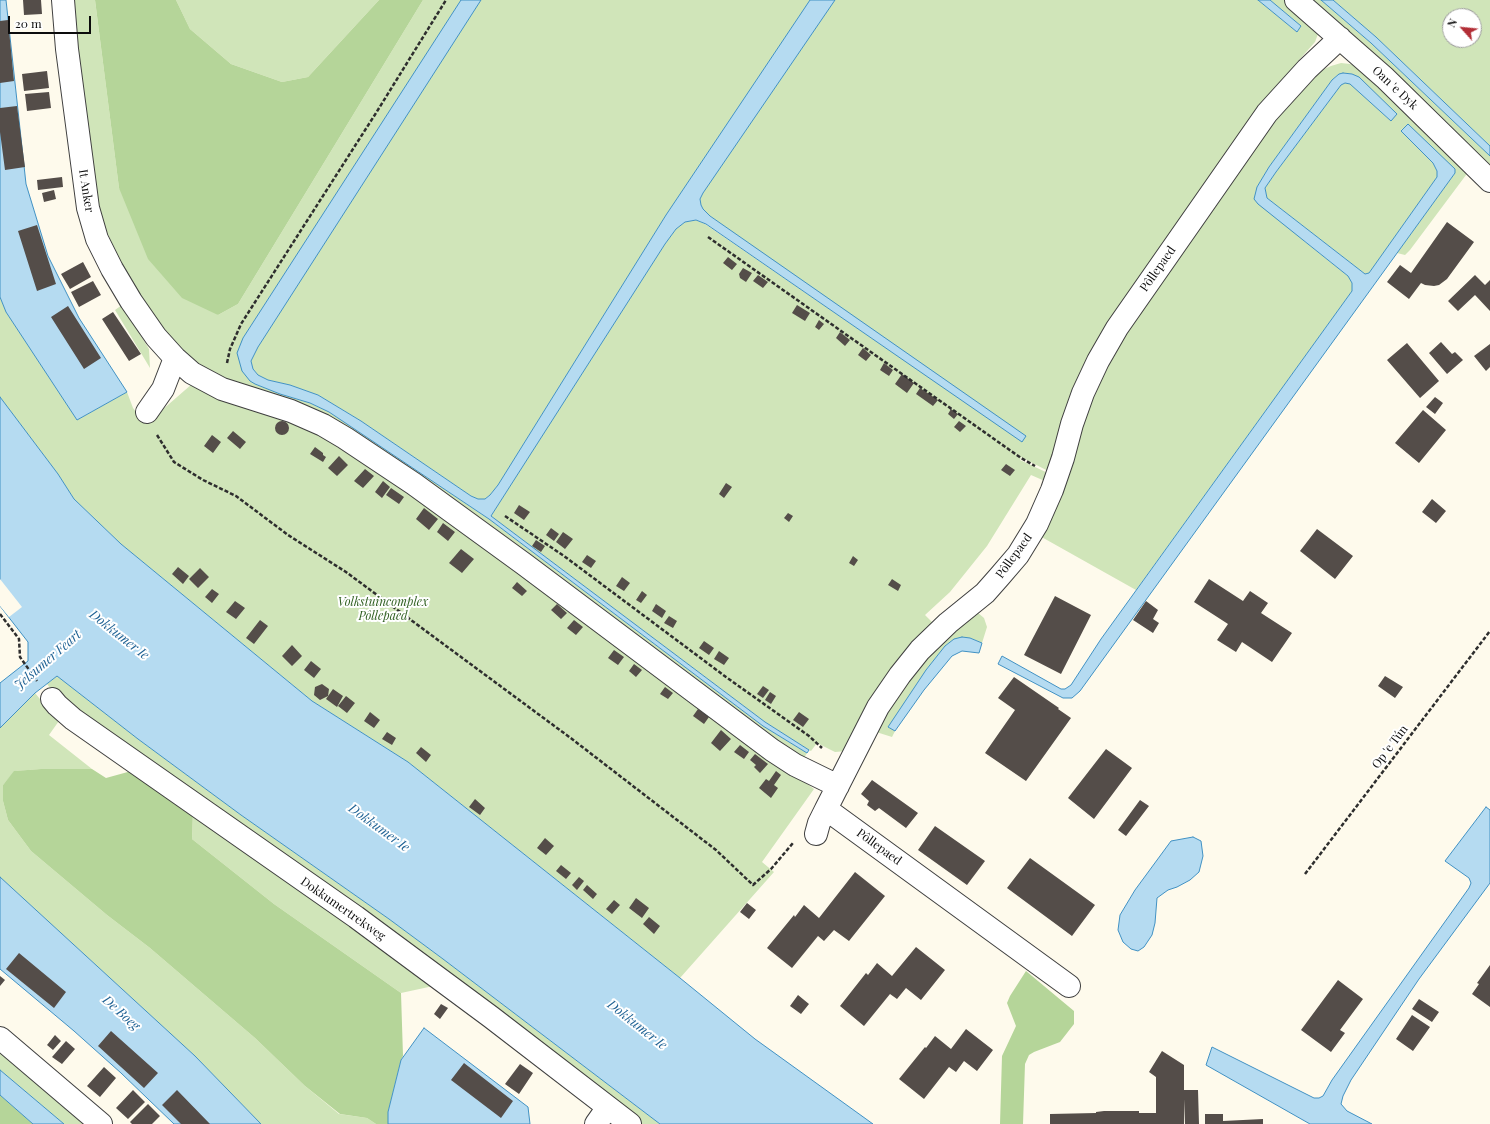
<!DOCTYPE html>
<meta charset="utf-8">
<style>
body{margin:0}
#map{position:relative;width:1490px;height:1124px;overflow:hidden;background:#fefaec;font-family:"Playfair Display",serif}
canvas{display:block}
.north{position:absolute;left:1442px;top:8px;width:40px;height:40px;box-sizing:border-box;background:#fff;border:1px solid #9e9e9e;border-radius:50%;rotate:297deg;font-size:11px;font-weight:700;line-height:16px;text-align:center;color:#0c0c0c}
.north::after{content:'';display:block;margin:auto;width:14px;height:18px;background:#b22e36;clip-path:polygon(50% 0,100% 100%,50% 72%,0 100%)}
.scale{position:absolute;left:8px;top:16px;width:83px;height:18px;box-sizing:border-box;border:2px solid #0c0c0c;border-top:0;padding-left:5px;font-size:12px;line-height:14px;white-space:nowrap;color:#0c0c0c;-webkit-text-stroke:3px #fff;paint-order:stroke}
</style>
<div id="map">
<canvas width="1490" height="1124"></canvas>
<div class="north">N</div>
<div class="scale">20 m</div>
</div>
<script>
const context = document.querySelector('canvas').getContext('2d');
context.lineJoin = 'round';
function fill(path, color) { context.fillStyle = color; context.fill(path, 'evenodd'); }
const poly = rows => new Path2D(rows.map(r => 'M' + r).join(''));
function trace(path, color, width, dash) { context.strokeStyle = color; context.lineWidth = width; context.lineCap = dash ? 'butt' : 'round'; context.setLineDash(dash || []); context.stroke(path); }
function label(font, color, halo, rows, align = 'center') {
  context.font = font + ' "Playfair Display",serif'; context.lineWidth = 4; context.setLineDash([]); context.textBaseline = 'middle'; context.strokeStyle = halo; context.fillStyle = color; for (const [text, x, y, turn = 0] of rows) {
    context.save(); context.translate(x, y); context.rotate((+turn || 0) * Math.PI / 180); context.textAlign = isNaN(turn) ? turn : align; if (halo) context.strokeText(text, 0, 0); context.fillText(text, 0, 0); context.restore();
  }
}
const green = poly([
 [73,0,95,0,119,188,218,315,238,304,423,0,461,0,243,338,255,384,280,394,310,403,329,412,489,519,763,726,807,753,803,760,417,480,207,372,186,353,159,324,120,263,98,210,78,48],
 [176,0,379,0,308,77,282,82,231,64,190,29],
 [481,0,810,0,666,215,498,485,490,495,485,499,478,499,471,496,361,421,318,395,290,385,268,380,258,375,253,369,251,361,258,347],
 [835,0,1258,0,1297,32,1301,26,1270,0,1287,0,1317,28,1318,34,1315,42,1299,60,1262,109,1135,290,1050,472,1021,457,1020,460,1050,474,1047,482,1031,475,987,546,950,592,925,615,936,626,847,751,835,752,817,743,811,751,809,750,765,722,491,516,665,244,676,229,685,222,696,220,705,224,1022,441,710,216,703,209,701,205,700,199,703,193],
 [1308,0,1321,0,1371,43,1490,156,1490,168],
 [1333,0,1490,0,1490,146,1376,37],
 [1450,16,1474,16,1474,40,1450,40],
 [1341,63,1350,64,1359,67,1469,171,1410,250,1405,255,1397,253,1455,173,1405,127,1401,130,1433,163,1437,171,1437,177,1369,273,1365,274,1267,198,1265,188,1276,172,1341,85,1345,83,1350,83,1391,121,1352,74,1343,73,1339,74,1332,80,1269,167,1257,187,1304,241,1348,276,1352,283,1352,291,1136,590,1038,535,1089,394,1146,297,1292,97,1322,70,1331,66],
 [0,297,6,312,77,420,127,392,133,408,146,424,192,384,318,430,522,568,814,789,762,862,774,872,680,978,408,762,312,701,121,544,74,499,58,474,0,397],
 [122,305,149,349,150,368,115,310],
 [977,612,984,618,987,627,982,643,970,638,954,639,945,646,926,670,888,727,895,731,892,737,873,731,925,655],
 [57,676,138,739,241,815,389,919,443,959,660,1124,642,1124,475,996,54,693,47,684],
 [35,693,44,704,61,718,49,735,92,769,41,769,15,771,3,785,3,801,8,820,31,851,107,915,150,948,255,1038,305,1086,339,1114,367,1118,376,1124,261,1124,195,1056,0,877,0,728],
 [193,811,438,985,401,993,274,904,192,839],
 [0,1050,84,1124,64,1124,0,1070]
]);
const forest = poly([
 [95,0,176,0,190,29,231,64,282,82,308,77,379,0,423,0,238,304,218,315,182,298,148,259,119,188],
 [41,769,92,769,106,778,135,770,193,811,192,839,274,904,401,993,403,1056,401,1060,388,1112,388,1124,376,1124,367,1118,340,1114,305,1086,255,1038,150,948,107,915,31,851,8,820,3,801,3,785,14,771],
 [1026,971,1074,1011,1074,1024,1060,1042,1034,1052,1029,1055,1025,1064,1023,1124,1000,1124,1002,1056,1016,1026,1007,1003,1010,996],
 [0,1095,33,1124,0,1124]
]);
const water = poly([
 [0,0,6,0,26,184,48,256,79,318,127,392,77,420,6,312,0,297,0,0],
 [461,0,481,0,258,347,251,361,253,369,258,375,268,380,290,385,318,395,361,421,471,496,478,499,485,499,490,495,498,485,666,215,810,0,835,0,703,193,700,199,701,205,703,209,710,216,1026,436,1022,442,706,224,696,220,685,222,676,229,665,244,491,516,765,722,809,750,807,753,763,726,489,519,329,412,310,403,280,394,255,384,250,381,242,371,237,353,243,338,461,0],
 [1258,0,1270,0,1301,26,1297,32,1258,0],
 [1321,0,1333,0,1376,37,1490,146,1490,156,1371,43,1321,0],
 [1343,73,1352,74,1359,77,1397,114,1391,121,1350,84,1345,83,1341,85,1276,172,1265,188,1267,198,1365,274,1369,273,1437,177,1437,171,1433,163,1401,131,1408,124,1455,169,1455,173,1080,691,1072,698,1063,698,998,664,1002,656,1061,689,1065,689,1071,685,1101,639,1352,291,1352,283,1348,276,1258,204,1254,199,1257,187,1269,167,1332,80,1339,74,1343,73],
 [0,397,58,474,74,499,121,544,312,701,408,762,680,978,755,1039,873,1124,660,1124,443,959,389,919,241,815,138,739,57,676,35,693,0,728,0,683,28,661,28,642,0,606,0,397],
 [962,637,970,638,982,643,979,653,962,651,952,656,924,690,895,731,888,727,926,670,945,646,954,639,962,637],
 [1486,807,1490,810,1490,883,1419,979,1351,1080,1343,1096,1341,1104,1347,1111,1372,1124,1310,1124,1206,1065,1212,1047,1314,1098,1319,1098,1323,1096,1332,1080,1469,888,1471,883,1469,878,1445,861,1486,807],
 [1193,837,1201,841,1203,856,1199,872,1190,880,1177,887,1168,890,1157,898,1155,923,1152,935,1144,947,1138,951,1131,949,1123,942,1118,930,1120,915,1135,890,1171,841,1193,837],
 [0,877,195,1056,261,1124,174,1124,121,1073,74,1031,0,969,0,877],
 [424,1028,528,1107,530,1124,388,1124,388,1112,401,1060,424,1028],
 [0,1070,64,1124,33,1124,0,1095,0,1070]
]);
const pier = poly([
 [0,579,22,607,9,617,0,606]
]);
const building = poly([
 [23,0,41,0,42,14,24,15],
 [8,20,14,81,0,83,0,21],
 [47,71,49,88,24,91,22,74],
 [49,92,51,108,27,111,25,94],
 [17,106,25,167,5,170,0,132,0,108],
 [62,177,63,187,38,190,37,180],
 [54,190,56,199,44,202,42,193],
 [1447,222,1474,242,1447,279,1439,285,1434,286,1425,285,1421,283,1409,299,1387,282,1400,265,1411,273],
 [37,225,56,284,37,291,18,231],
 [728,257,737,264,732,270,723,263],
 [83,262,91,277,70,289,61,274],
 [743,268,752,273,746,282,740,278,739,274],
 [758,275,768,282,763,288,753,281],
 [1475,275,1485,285,1490,280,1490,311,1475,295,1458,311,1448,301],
 [93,281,101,295,79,307,71,292],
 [797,305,810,313,805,321,792,313],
 [68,306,101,358,84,369,51,317],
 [113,312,141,354,129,361,102,319],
 [819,320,824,324,819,330,815,327],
 [840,332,850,340,845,346,836,338],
 [1441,342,1452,354,1455,352,1463,360,1447,374,1429,353],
 [1407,343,1439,381,1420,398,1387,360],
 [1490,344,1490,367,1486,371,1474,356],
 [863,348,871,355,866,361,858,355],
 [884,363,893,370,889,376,880,370],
 [902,374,914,383,907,393,895,384],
 [920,388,938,400,933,406,916,394],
 [1435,397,1443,403,1435,414,1426,407],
 [951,409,958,414,954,419,948,414],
 [1423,410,1446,430,1419,463,1395,443],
 [959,421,966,426,960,432,954,427],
 '275 428a7 7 0 1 1 14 0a7 7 0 1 1-14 0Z',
 [233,431,246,442,240,449,227,438],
 [212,435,221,442,213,453,204,446],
 [315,447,323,453,323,455,326,457,323,462,310,454],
 [339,456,348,465,337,476,328,468],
 [1006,464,1015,470,1010,476,1001,470],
 [365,469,374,476,363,488,354,481],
 [383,481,390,487,382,498,375,492],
 [726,483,732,487,724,498,719,494],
 [391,488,404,497,399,504,386,495],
 [1432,499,1446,511,1436,523,1422,512],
 [519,505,530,512,524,520,514,513],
 [424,508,438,519,429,530,416,519],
 [788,513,793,516,789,522,784,518],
 [443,523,455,532,448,541,437,532],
 [551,528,559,534,554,541,546,535],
 [1317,529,1353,556,1335,579,1300,551],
 [563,532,573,539,565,549,556,542],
 [536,540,545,546,541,552,532,546],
 [461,549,474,559,462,573,449,563],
 [587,555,596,561,591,568,582,562],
 [853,556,858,560,854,566,849,563],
 [178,567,189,576,183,584,172,574],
 [200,568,209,577,198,588,189,579],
 [622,577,630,583,624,591,616,586],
 [892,579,901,585,898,591,888,585],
 [1209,579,1243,601,1250,591,1268,603,1261,613,1292,633,1272,662,1242,642,1236,652,1217,640,1228,624,1194,602],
 [517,582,527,591,522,596,512,588],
 [212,589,219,594,212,603,205,597],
 [642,591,647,595,641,603,636,600],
 [1055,596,1091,615,1061,674,1024,655],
 [235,601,245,608,236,619,226,612],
 [1146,601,1158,610,1153,619,1159,623,1153,633,1133,620],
 [557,604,567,613,561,619,551,610],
 [656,604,666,611,662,618,652,611],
 [669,616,677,621,673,628,664,623],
 [260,620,268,626,254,644,246,638],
 [574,620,583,627,576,635,567,628],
 [704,641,714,648,709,655,699,648],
 [292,645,302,656,292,666,282,656],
 [614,650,624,657,618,665,608,658],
 [719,651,729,658,724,665,714,659],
 [311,661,321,669,314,678,304,670],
 [634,664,642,670,636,677,629,671],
 [1385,676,1403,687,1395,698,1378,686],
 [1014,677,1059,708,1058,709,1071,718,1026,781,985,753,1015,710,998,698],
 [322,684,329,689,328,696,320,700,314,695,315,687],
 [763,686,769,690,763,698,757,694],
 [665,687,673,693,668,699,660,694],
 [333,689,343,696,337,707,326,699],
 [770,692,776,696,771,704,765,700],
 [346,696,355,703,347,713,338,706],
 [698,709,709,717,704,724,693,716],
 [370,712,380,720,374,728,364,721],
 [799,712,809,719,803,727,793,720],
 [721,730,731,739,720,751,711,743],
 [387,732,396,738,392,745,382,739],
 [740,745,749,752,744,759,734,752],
 [421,747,431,755,426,762,416,753],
 [1106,749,1132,768,1094,819,1068,798],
 [755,754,768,764,760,773,754,767,756,765,750,760],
 [776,771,781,775,774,785,778,788,771,798,759,788,766,779,769,781],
 [872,780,918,813,906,828,879,808,875,811,867,805,869,801,861,794],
 [475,799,485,808,480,815,469,807],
 [1140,800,1149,806,1126,836,1118,830],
 [935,826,985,861,967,885,918,850],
 [545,838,554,846,546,855,537,848],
 [1030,858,1095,905,1072,936,1007,888],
 [561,865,571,873,566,879,556,871],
 [855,872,885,896,849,941,834,930,824,941,818,936,792,968,767,948,794,915,795,917,804,905,819,918],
 [579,877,584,881,577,890,572,885],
 [587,885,597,894,593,899,583,890],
 [636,898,649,908,642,918,629,908],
 [614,900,620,905,612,914,606,909],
 [747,903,756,910,749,919,740,912],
 [649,917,660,926,654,934,643,924],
 [916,947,945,970,921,1000,906,988,897,999,890,994,864,1026,840,1006,866,973,868,975,877,963,892,976],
 [19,953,66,992,54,1008,6,969],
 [1490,965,1490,1007,1472,994,1479,984,1477,983],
 [0,976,5,980,0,986],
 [1338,980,1363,999,1340,1030,1345,1033,1331,1052,1301,1030],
 [798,995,809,1004,801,1014,790,1006],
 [1419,999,1439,1012,1432,1022,1412,1009],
 [441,1004,448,1008,440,1019,434,1014],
 [1412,1015,1430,1027,1413,1051,1396,1039],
 [966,1029,993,1050,977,1071,964,1061,956,1072,949,1067,924,1099,899,1079,925,1047,926,1048,935,1036,951,1049],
 [111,1031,158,1073,144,1088,98,1046],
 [55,1035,61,1041,53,1050,47,1045],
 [66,1041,75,1049,62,1064,52,1057],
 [1162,1051,1184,1065,1184,1090,1198,1090,1199,1124,1185,1124,1185,1099,1184,1124,1050,1124,1050,1114,1096,1113,1096,1112,1104,1111,1139,1111,1139,1113,1156,1113,1156,1077,1149,1072],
 [464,1063,513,1101,501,1118,451,1080],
 [520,1064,533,1073,519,1094,505,1084],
 [104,1067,116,1078,100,1097,87,1086],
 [133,1090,145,1102,128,1119,116,1108],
 [177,1090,210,1124,181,1124,162,1105],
 [148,1104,160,1116,152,1124,132,1124,130,1122],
 [1205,1114,1223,1114,1223,1121,1263,1119,1263,1124,1205,1124]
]);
const path = poly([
 [708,237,1021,458,1035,466],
 [227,363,230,349,241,324,376,113,446,0],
 [157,435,174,462,203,480,236,496,288,535,346,572,572,739,716,850,753,885,771,869,793,843],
 [505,516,564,556,726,677,809,736,822,748],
 [0,614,19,639,20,657,37,681],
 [1305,874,1490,631]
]);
const minor = poly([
 [63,0,67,49,88,208,97,239,112,269,131,301,156,337,175,358,192,373,222,389,291,411,323,425,345,438,414,484,524,564,772,750,795,765,838,786],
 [1296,0,1385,78,1490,181],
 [147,412,163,389,175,358],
 [52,699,57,705,73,719,356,917,491,1017,630,1124],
 [816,834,819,823,826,809],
 [1069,986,826,809,878,707,900,675,920,650,948,623,985,593,1000,576,1018,555,1037,524,1052,490,1063,458,1072,424,1083,393,1098,361,1117,328,1267,113,1307,69,1340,38],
 [0,1038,101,1124],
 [596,1124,608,1107]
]);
const streetNames = [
 ["Oan 'e Dyk",1395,88,43],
 ["It Anker",86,191,81],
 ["Pôllepaed",1158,269,-55],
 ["Pôllepaed",1014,556,-54],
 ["Op 'e Tún",1390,747,-53],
 ["Pôllepaed",879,847,36],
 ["Dokkumertrekweg",343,909,35]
];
const parkNames = [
 ["Volkstuincomplex",383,602],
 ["Pôllepaed",383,616]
];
const waterNames = [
 ["Dokkumer Ie",119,635,38],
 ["Jelsumer Feart",48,660,-41],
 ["Dokkumer Ie",379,828,36],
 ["De Boeg",121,1013,42],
 ["Dokkumer Ie",637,1025,38]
];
fill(green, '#d0e5b9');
fill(forest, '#b5d599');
fill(water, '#b5dbf1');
trace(water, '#4191c3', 1);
fill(pier, '#fefaec');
fill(building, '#544d49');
trace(minor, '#3f3f3f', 24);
trace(path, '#2e2e2e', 2.5, [4, 2]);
trace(minor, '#fff', 22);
label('12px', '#0c0c0c', '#fff', streetNames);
label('italic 12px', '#2f5f21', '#fff', parkNames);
label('italic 13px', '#1f6294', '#fff', waterNames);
</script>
